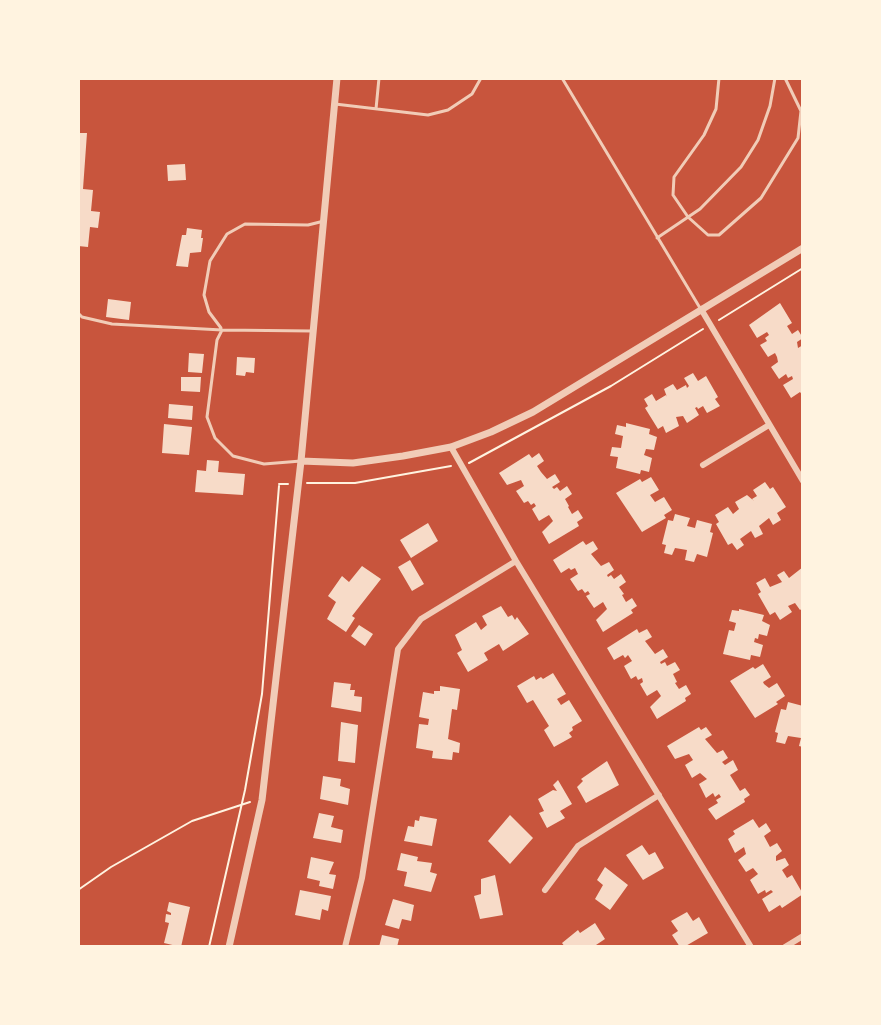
<!DOCTYPE html>
<style>
body{margin:0}
#map{position:relative;width:881px;height:1025px;overflow:hidden;background:#c8553d;font-family:"Asap Condensed",sans-serif}
canvas{display:block}
.frame{position:absolute;inset:0;border:80px solid #fff3e0;pointer-events:none}
</style>
<div id="map">
<canvas width="881" height="1025"></canvas>
<div class="frame"></div>
</div>
<script>
const context = document.querySelector('canvas').getContext('2d');
context.lineJoin = 'round';
function fill(path, color) { context.fillStyle = color; context.fill(path, 'evenodd'); }
const poly = rows => new Path2D(rows.map(r => 'M' + r).join(''));
function trace(path, color, width, dash) { context.strokeStyle = color; context.lineWidth = width; context.lineCap = dash ? 'butt' : 'round'; context.setLineDash(dash || []); context.stroke(path); }
const building = poly([
 [78,133,87,133,83,189,93,190,91,211,100,212,98,228,90,227,88,247,78,246],
 [185,164,186,180,168,181,167,165],
 [187,228,202,230,201,238,203,238,201,252,190,253,188,267,176,266,182,235,186,235],
 [108,299,131,302,129,320,106,317],
 [780,303,792,323,787,326,792,334,798,330,803,338,797,342,798,348,803,345,803,396,800,392,791,398,783,385,793,379,792,376,788,378,786,374,779,379,771,367,778,362,777,357,775,353,768,357,760,345,767,341,765,338,769,335,767,332,757,338,749,325],
 [189,353,204,354,202,373,188,372],
 [237,357,255,358,254,373,246,372,245,376,236,375],
 [693,373,698,381,706,376,718,397,715,399,720,406,707,413,703,406,698,409,697,407,695,408,699,415,687,423,683,416,676,417,679,426,666,433,663,426,658,429,645,408,648,406,644,399,652,394,656,401,666,395,667,397,664,389,673,384,677,390,686,385,687,388,689,386,684,378],
 [181,377,201,377,200,392,181,391],
 [169,404,193,406,192,420,168,418],
 [626,423,650,429,649,434,657,437,654,450,646,449,644,455,652,458,649,472,641,470,640,474,616,468,618,457,610,456,612,447,621,448,623,436,615,434,617,425,626,427],
 [164,424,192,427,189,455,162,453],
 [539,453,544,461,537,466,541,472,547,479,555,474,560,482,552,487,554,489,557,487,560,491,567,486,572,494,565,499,569,506,568,507,572,514,578,510,583,518,577,522,579,526,549,544,542,532,553,521,549,515,539,521,532,509,536,506,534,503,531,505,528,501,524,503,516,491,524,486,521,480,507,485,499,473,529,454,532,458],
 [207,460,219,461,218,472,245,474,243,495,195,492,197,470,206,471],
 [651,477,659,490,650,495,655,502,664,497,672,510,664,515,666,518,642,532,616,493,640,479,642,482],
 [765,482,770,489,773,487,786,507,777,513,781,520,773,525,769,518,759,526,763,534,755,538,751,531,740,539,744,545,737,550,732,543,728,545,716,524,719,522,715,515,728,507,733,514,739,509,735,502,747,495,754,501,752,499,757,496,753,490],
 [675,514,690,518,687,526,695,528,697,520,712,524,710,532,713,533,707,557,697,554,694,562,685,560,687,550,675,548,672,555,664,553,666,545,662,544,668,520,673,521],
 [428,523,438,541,411,558,400,540],
 [583,541,586,545,593,541,598,549,591,554,601,566,609,562,614,570,607,575,608,577,611,575,614,579,621,574,626,582,619,587,624,594,622,595,626,602,632,598,637,606,631,610,633,613,603,632,596,620,607,609,603,602,594,608,586,596,590,594,588,591,585,593,582,589,578,591,570,579,578,574,575,568,571,570,569,568,561,573,553,560],
 [410,560,424,584,412,591,398,567],
 [362,566,381,579,352,616,355,618,346,632,327,619,336,602,328,596,342,576,349,582],
 [803,567,803,608,800,610,795,603,788,606,792,612,780,620,775,612,770,615,758,594,761,592,756,583,765,578,770,587,782,582,777,575,784,571,789,578],
 [501,606,508,617,512,615,515,620,517,617,529,634,503,651,499,644,484,653,488,660,468,672,457,653,462,650,455,635,476,622,481,630,487,625,482,616],
 [739,609,764,615,762,621,770,625,767,636,759,634,758,639,755,638,754,642,763,645,760,657,751,655,750,660,723,654,729,630,734,631,736,623,729,621,732,610,739,611],
 [359,625,373,634,365,646,351,636],
 [637,629,639,633,647,629,652,637,645,641,655,654,663,649,668,657,660,662,661,664,665,662,667,666,675,662,680,670,673,674,677,682,675,683,679,689,686,685,691,694,685,698,686,701,657,719,650,707,661,696,657,690,647,696,640,684,643,682,642,678,638,680,636,676,631,679,624,666,632,661,628,655,625,658,623,655,614,660,607,648],
 [763,664,771,677,763,682,764,684,769,688,777,683,785,696,776,702,778,704,755,718,730,681,753,667,755,669],
 [553,673,566,694,557,699,561,705,569,700,582,721,572,727,573,730,569,733,572,737,554,747,544,730,549,726,533,700,527,703,517,686,534,676,536,680,541,677,543,679],
 [334,682,351,684,350,690,355,690,354,696,362,697,361,712,331,707],
 [440,686,460,689,457,710,452,709,448,739,460,743,459,753,453,752,452,760,432,758,433,751,416,748,419,724,428,725,429,719,419,717,423,692,434,694,434,691,440,691],
 [788,702,803,706,803,747,799,746,801,738,788,736,785,744,776,742,778,733,775,732,781,709,786,710],
 [341,722,358,725,355,763,338,761],
 [699,727,701,730,706,727,712,735,705,739,717,753,723,750,728,758,722,762,725,765,733,760,738,770,730,775,740,791,745,788,750,795,744,799,745,802,716,820,708,809,718,803,716,800,721,797,719,794,715,797,713,793,706,798,699,784,707,779,700,773,692,778,685,765,693,760,689,754,675,759,667,746],
 [607,761,619,785,586,803,577,787,583,781,581,779],
 [323,776,341,779,340,786,350,789,348,805,320,799],
 [558,780,572,804,560,811,565,818,547,828,539,813,544,811,538,799,553,790,557,791,553,785],
 [319,813,334,816,331,827,343,830,341,843,313,838],
 [510,815,533,838,510,864,488,841],
 [420,816,437,819,432,846,404,841,408,826,414,827,415,820,419,821],
 [753,819,759,828,766,823,771,831,764,836,770,847,777,843,782,851,776,856,776,861,785,858,789,865,782,870,787,878,792,875,803,894,782,908,780,905,769,912,762,899,773,892,771,890,766,893,765,890,758,894,750,880,758,874,753,868,746,872,738,860,746,854,744,847,735,853,728,839,735,834,733,831],
 [642,845,649,855,655,852,664,868,643,880,626,855],
 [401,853,418,857,417,861,432,863,430,872,437,874,431,892,404,886,407,872,397,870],
 [311,857,334,862,329,874,336,875,333,889,319,886,320,881,307,878],
 [605,867,628,885,610,910,595,899,603,885,597,880],
 [495,875,503,915,480,919,474,896,481,894,481,879],
 [300,890,331,896,328,911,322,909,320,920,295,915],
 [393,899,414,905,411,921,402,919,399,929,385,925],
 [169,902,190,907,181,947,164,943,169,923,165,922,166,914,171,915,171,913,167,911],
 [687,912,693,921,699,917,708,933,684,947,680,947,672,935,678,931,671,921],
 [595,923,605,939,593,947,565,947,562,943,578,930,580,933],
 [382,935,399,939,397,947,379,947]
]);
const path = poly([
 [719,320,803,268],
 [469,463,611,386,703,329],
 [307,483,355,483,451,466],
 [279,484,288,484],
 [78,890,111,867,192,821,250,802],
 [209,947,245,790,262,694,279,486]
]);
const service = poly([
 [562,78,700,308],
 [719,78,716,109,704,135,674,177,673,195,688,217,708,235,719,235,761,198,798,138,801,111,785,78],
 [335,104,428,115,448,110,472,94,481,78],
 [376,109,379,78],
 [657,238,700,209,741,167,758,140,770,106,775,78],
 [78,313,82,317,112,324,222,330],
 [221,328,209,312,204,295,210,261,227,234,245,224,308,225,324,221],
 [301,461,264,464,233,456,215,438,207,417,217,340,222,330,312,331]
]);
const minor = poly([
 [701,309,803,481],
 [451,447,516,561,751,947],
 [703,465,769,425],
 [545,890,578,846,659,795],
 [345,947,362,878,398,649,421,619,516,561],
 [785,947,803,936]
]);
const tertiary = poly([
 [301,461,353,463,403,456,451,447,491,432,533,412,803,248],
 [229,947,262,800,301,461,337,78]
]);
fill(building, '#f7dbc8');
trace(path, '#fff3e0', 2);
trace(service, '#f1ccb7', 3);
trace(minor, '#f1ccb7', 6);
trace(tertiary, '#f1ccb7', 7);
</script>
